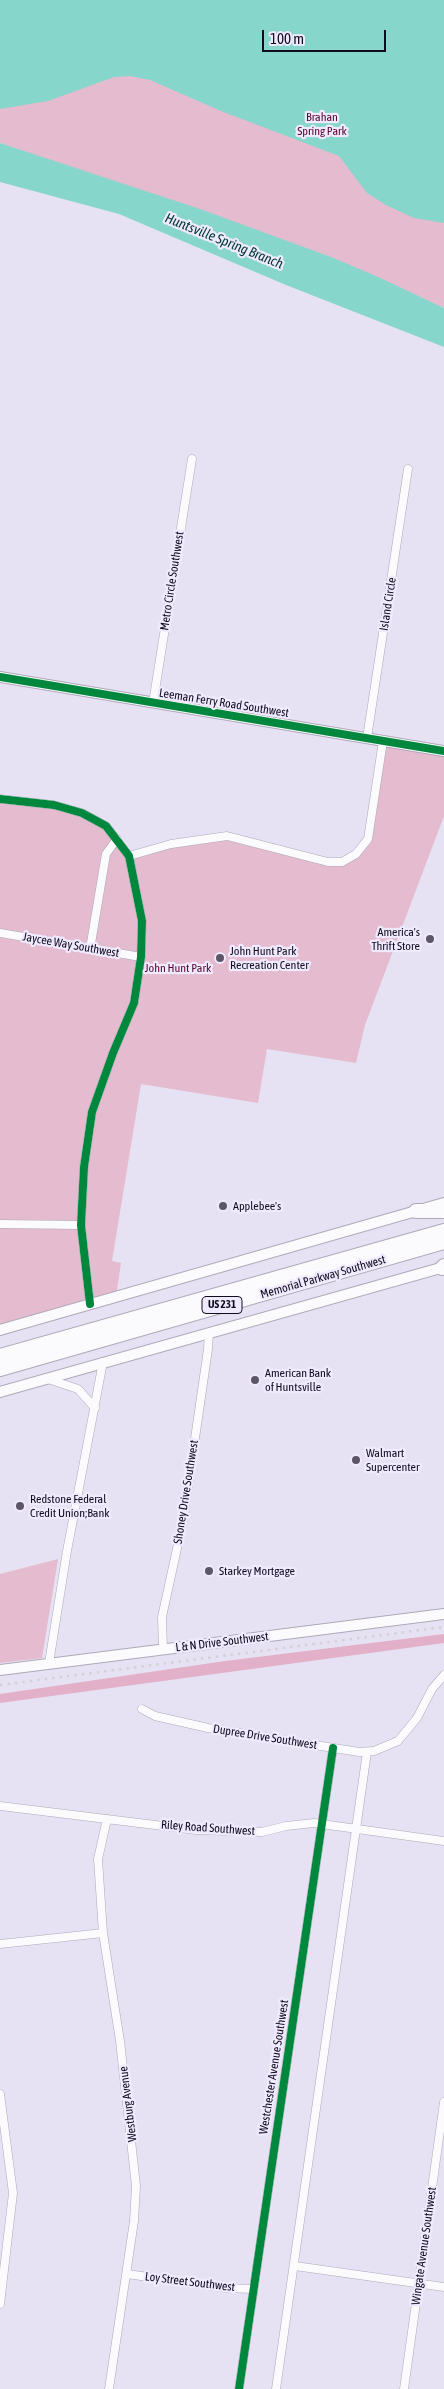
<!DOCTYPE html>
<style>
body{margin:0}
#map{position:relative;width:444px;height:2389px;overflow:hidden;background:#e7e2f3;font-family:"Asap Condensed",sans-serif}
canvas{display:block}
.scale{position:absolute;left:262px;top:30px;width:124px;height:22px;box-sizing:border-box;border:2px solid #110b1c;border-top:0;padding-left:6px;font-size:15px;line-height:18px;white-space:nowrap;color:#110b1c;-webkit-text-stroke:4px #f0eaff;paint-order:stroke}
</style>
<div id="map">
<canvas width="444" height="2389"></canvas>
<div class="scale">100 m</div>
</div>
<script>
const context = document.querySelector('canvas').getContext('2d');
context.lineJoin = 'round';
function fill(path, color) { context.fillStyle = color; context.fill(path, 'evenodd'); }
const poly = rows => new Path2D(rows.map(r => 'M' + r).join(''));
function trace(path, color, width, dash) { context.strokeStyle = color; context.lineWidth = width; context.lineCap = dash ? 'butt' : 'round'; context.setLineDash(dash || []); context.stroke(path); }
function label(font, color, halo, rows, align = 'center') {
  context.font = font + ' "Asap Condensed",sans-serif'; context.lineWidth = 4.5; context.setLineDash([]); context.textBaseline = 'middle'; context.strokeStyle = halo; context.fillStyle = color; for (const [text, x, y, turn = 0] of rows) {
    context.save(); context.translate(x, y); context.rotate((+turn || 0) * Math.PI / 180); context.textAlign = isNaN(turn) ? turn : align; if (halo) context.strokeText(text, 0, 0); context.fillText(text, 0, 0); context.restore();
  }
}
const green = poly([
 [0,0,444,0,444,308,328,256,0,143],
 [383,741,444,751,444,816,365,1025,356,1063,267,1049,258,1103,141,1084,112,1261,121,1263,116,1297,0,1330,0,799,54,805,106,826,129,856,227,836,341,862,368,839],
 [58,1559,42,1658,0,1663,0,1574]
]);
const forest = poly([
 [444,1634,444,1643,0,1703,0,1694,225,1661]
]);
const water = poly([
 [0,0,444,0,444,223,414,218,386,205,367,193,339,156,221,111,150,80,130,76,114,77,48,101,0,109],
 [0,143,200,209,331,257,376,276,444,308,444,347,286,285,119,214,0,182]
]);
const street = poly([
 [153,703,192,459],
 [367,738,408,469],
 [0,799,54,805,82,813,106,826,129,856,142,921,141,957,134,1003,113,1053,92,1112,84,1167,81,1225,90,1304],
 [129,856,171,844,227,836,328,862,342,862,356,854,368,839,383,741],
 [0,933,141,957],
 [90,949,106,854,117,839],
 [0,1224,81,1225],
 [48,1379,78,1389,95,1408],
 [163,1650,162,1617,183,1521,208,1349,209,1333],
 [49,1663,67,1551,103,1362],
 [142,1709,155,1716,208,1728,359,1752,374,1751,398,1741,417,1718,432,1689,444,1675],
 [0,1806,196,1830,262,1832,286,1826,314,1823,444,1841],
 [107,1819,98,1859,103,1933,120,2041,136,2186,134,2221,109,2389],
 [0,1944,103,1933],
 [0,2094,13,2193,0,2304],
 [295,2266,444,2287],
 [127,2274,226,2288,253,2289],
 [239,2389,333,1748],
 [276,2389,367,1752],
 [404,2389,444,2102]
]);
const secondary = poly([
 [0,677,444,751],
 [0,1330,444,1203],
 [0,1392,444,1267],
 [0,1670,444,1614]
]);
const highway = poly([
 [416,1211,444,1211],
 [442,1268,444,1266],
 [0,1356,444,1231],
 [0,1369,444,1242]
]);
const rail = poly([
 [0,1685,444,1627]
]);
const cycleway = poly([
 [0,677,444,751],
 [0,799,54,805,82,813,106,826,129,856,142,921,141,957,134,1003,113,1053,92,1112,84,1167,81,1225,90,1304],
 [239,2389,333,1748]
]);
const markers = [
 [430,939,5,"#5c5667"],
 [220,958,5,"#5c5667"],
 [223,1206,5,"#5c5667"],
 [255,1380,5,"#5c5667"],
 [356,1460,5,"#5c5667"],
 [20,1506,5,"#5c5667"],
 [209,1571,5,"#5c5667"]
];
const shields = [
 [222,1305,40]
];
const shieldNames = [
 ["US 231",222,1305]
];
const parkNames = [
 ["Brahan",322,117],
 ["Spring Park",322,131],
 ["John Hunt Park",178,968]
];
const streetNames = [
 ["Metro Circle Southwest",172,581,-81],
 ["Island Circle",388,604,-81],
 ["Leeman Ferry Road Southwest",224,703,9],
 ["Jaycee Way Southwest",71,945,10],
 ["Memorial Parkway Southwest",323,1277,-16],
 ["Shoney Drive Southwest",186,1492,-81],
 ["L & N Drive Southwest",222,1642,-7],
 ["Dupree Drive Southwest",265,1737,9],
 ["Riley Road Southwest",208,1828,4],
 ["Westchester Avenue Southwest",274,2067,-81],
 ["Westburg Avenue",128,2104,-97],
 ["Wingate Avenue Southwest",424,2246,-82],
 ["Loy Street Southwest",190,2282,7]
];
const poiNames = [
 ["America's",420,932,"right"],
 ["Thrift Store",420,946,"right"],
 ["John Hunt Park",230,951],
 ["Recreation Center",230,965],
 ["Applebee's",233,1206],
 ["American Bank",265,1373],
 ["of Huntsville",265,1387],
 ["Walmart",366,1453],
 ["Supercenter",366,1467],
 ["Redstone Federal",30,1499],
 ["Credit Union;Bank",30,1513],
 ["Starkey Mortgage",219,1571]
];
const waterNames = [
 ["Huntsville Spring Branch",224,241,22]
];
fill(green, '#e4bbcf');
fill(forest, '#e2b0c8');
fill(water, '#86d6cc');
trace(street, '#ada8b8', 9);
trace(secondary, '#ada8b8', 12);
trace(highway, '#ada8b8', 16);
trace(street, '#fbfbfd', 8);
trace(secondary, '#fbfbfd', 10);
trace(highway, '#fbfbfd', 14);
trace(rail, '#d3d1d7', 2.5, [2.5, 5]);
trace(cycleway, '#00873e', 8);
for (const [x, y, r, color] of markers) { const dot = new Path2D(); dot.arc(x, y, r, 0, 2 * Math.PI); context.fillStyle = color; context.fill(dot); trace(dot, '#f0eaff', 2); }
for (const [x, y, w] of shields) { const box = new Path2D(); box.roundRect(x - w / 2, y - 8.5, w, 17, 4); context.fillStyle = '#f0eaff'; context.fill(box); trace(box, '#110b1c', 1); }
label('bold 11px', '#110b1c', null, shieldNames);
label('12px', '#56092d', '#f0eaff', parkNames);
label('12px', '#110b1c', '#f0eaff', streetNames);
label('12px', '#110b1c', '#f0eaff', poiNames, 'left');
label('italic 14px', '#013931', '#f0eaff', waterNames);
</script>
